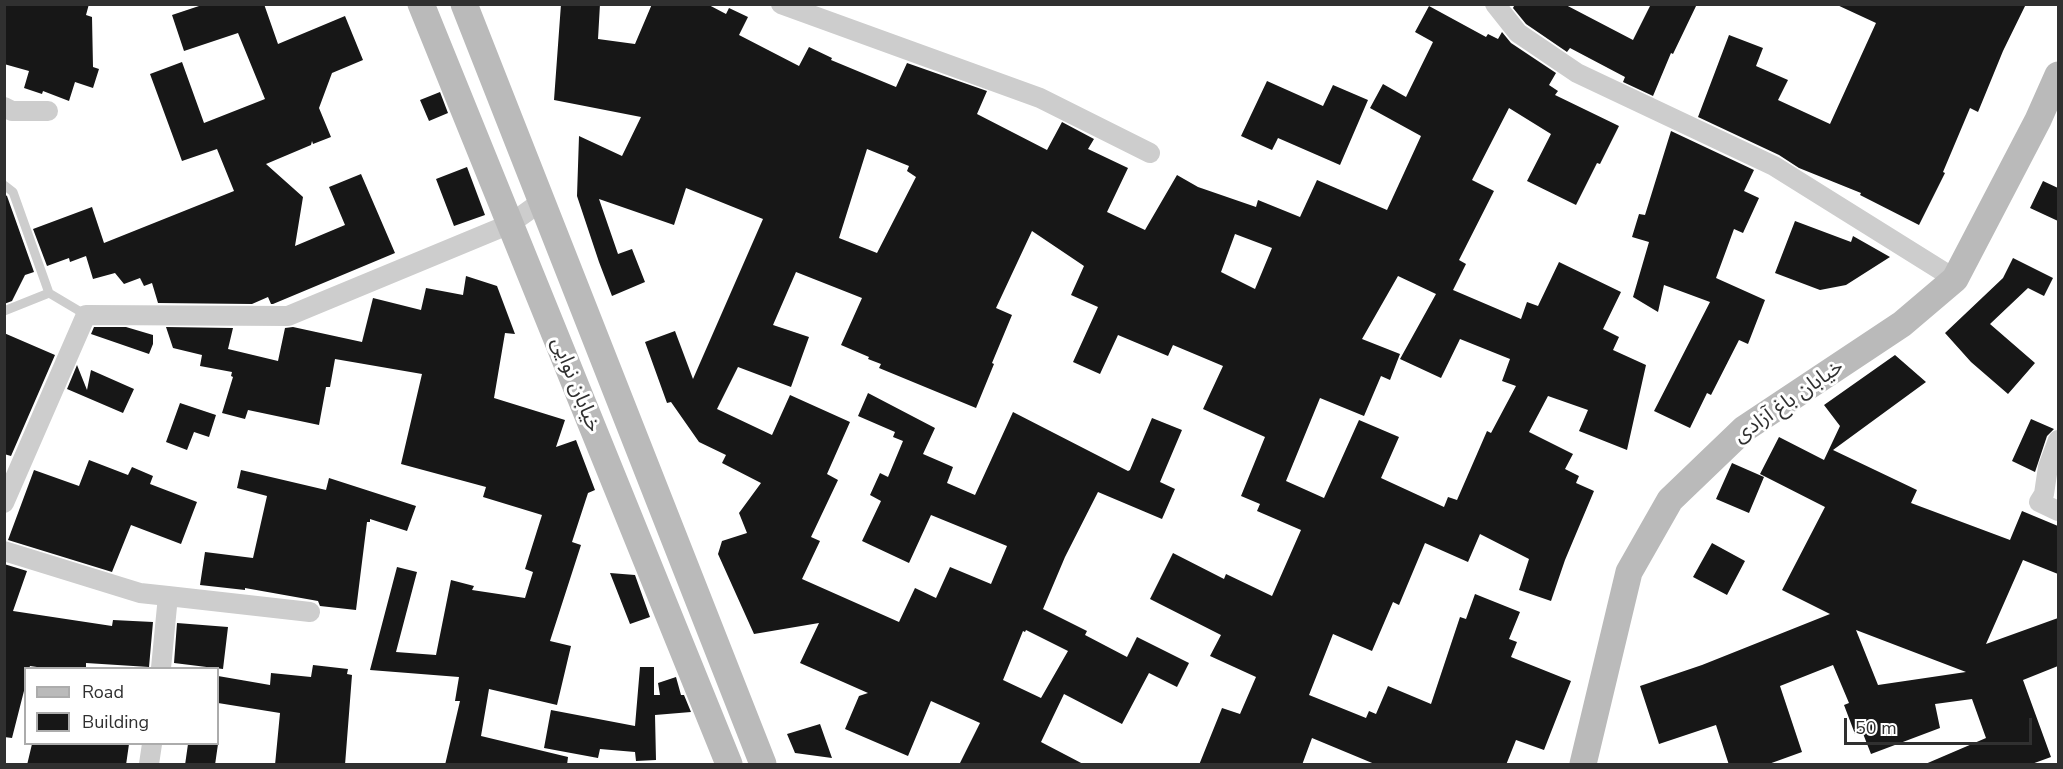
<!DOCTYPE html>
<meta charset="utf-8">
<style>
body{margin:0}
#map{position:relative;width:2063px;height:769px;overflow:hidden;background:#fff;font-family:"Nunito Sans",sans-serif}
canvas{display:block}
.frame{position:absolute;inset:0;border:6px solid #303030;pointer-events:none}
.legend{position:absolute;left:24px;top:667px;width:195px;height:78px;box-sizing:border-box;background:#fff;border:2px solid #acacac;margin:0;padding:8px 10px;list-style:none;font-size:18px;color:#303030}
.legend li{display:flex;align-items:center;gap:12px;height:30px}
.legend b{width:30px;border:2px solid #acacac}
.scale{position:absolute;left:1844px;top:718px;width:188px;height:27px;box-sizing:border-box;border:3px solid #303030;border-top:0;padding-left:8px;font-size:18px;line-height:21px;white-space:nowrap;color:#303030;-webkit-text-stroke:4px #fff;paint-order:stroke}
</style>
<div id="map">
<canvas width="2063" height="769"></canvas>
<div class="frame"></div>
<ul class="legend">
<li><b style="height:8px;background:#bababa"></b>Road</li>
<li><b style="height:16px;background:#171717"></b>Building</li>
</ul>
<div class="scale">50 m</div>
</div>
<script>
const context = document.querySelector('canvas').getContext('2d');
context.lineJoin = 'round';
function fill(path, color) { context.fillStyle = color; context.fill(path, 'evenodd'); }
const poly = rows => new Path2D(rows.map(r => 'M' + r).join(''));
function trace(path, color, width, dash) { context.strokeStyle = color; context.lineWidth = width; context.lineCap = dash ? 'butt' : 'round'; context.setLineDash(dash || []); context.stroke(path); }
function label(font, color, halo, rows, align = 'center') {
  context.font = font + ' "Nunito Sans","Noto Sans Arabic",sans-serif'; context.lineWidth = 6; context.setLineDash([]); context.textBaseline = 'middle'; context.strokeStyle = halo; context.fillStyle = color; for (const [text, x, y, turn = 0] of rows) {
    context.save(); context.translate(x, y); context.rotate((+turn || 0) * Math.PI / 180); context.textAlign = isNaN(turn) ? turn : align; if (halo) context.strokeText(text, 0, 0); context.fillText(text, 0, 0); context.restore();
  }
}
const building = poly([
 [4,4,89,4,86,15,92,17,93,67,99,69,93,88,75,82,69,101,43,91,42,94,24,88,29,71,4,64],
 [205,4,264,4,278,44,345,16,363,60,332,73,319,108,331,137,313,144,312,141,311,145,266,164,303,197,295,246,345,225,329,187,361,174,395,253,273,304,271,304,268,297,252,304,158,303,152,283,144,286,140,278,124,284,115,273,93,279,86,256,70,262,69,258,47,266,33,229,92,207,104,243,234,191,217,149,182,161,150,74,182,62,204,123,265,99,238,33,184,51,172,15],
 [561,4,600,4,598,39,635,44,652,4,707,4,726,14,729,8,748,17,739,35,799,66,809,47,832,58,831,60,896,87,907,63,987,91,977,114,1047,150,1062,122,1094,139,1088,149,1128,168,1107,212,1145,230,1177,175,1198,187,1256,207,1258,200,1300,217,1317,180,1387,210,1421,136,1370,108,1383,84,1406,97,1433,42,1415,32,1429,6,1486,37,1488,34,1498,39,1502,32,1511,43,1556,73,1549,85,1558,91,1555,95,1619,126,1600,164,1597,163,1576,205,1527,181,1551,134,1509,108,1472,180,1494,191,1459,260,1466,264,1453,290,1521,319,1527,302,1538,306,1559,262,1621,292,1603,329,1619,337,1613,350,1646,365,1627,450,1579,431,1588,410,1548,396,1529,432,1573,454,1565,469,1579,476,1576,483,1594,491,1565,560,1551,601,1519,590,1529,559,1480,534,1468,562,1425,543,1399,605,1393,602,1372,651,1333,634,1309,695,1366,718,1369,711,1376,714,1388,686,1431,704,1460,617,1466,619,1475,594,1520,612,1509,639,1517,642,1511,657,1571,681,1544,750,1516,740,1506,765,1377,765,1312,738,1302,765,1199,765,1222,708,1240,714,1256,677,1210,656,1221,635,1150,599,1173,553,1224,579,1226,574,1272,596,1301,530,1257,511,1260,504,1241,496,1265,437,1203,409,1223,366,1173,345,1168,356,1118,335,1100,374,1073,362,1098,307,1071,295,1084,266,1032,231,996,308,1012,315,992,363,994,364,976,408,879,368,881,364,868,359,869,357,841,345,862,298,796,272,773,325,809,337,791,387,738,367,717,409,772,435,790,395,850,422,827,474,838,480,811,537,820,541,802,579,899,622,915,588,936,598,950,567,991,584,1007,546,931,515,909,563,862,541,881,501,870,495,880,473,888,477,903,441,893,437,895,432,858,416,868,393,935,428,923,454,953,467,947,483,975,495,1013,412,1128,471,1130,470,1152,418,1182,430,1160,482,1175,489,1162,519,1098,492,1065,557,1043,609,1087,631,1085,635,1127,657,1137,637,1189,663,1177,687,1149,673,1122,724,1064,694,1041,742,1085,765,959,765,980,723,931,701,908,756,845,729,859,696,868,693,800,663,819,623,754,634,718,554,722,541,747,533,739,513,761,483,722,463,726,455,699,442,671,402,667,403,645,342,675,331,693,379,763,219,686,188,674,225,599,199,618,254,632,249,645,282,612,296,599,262,577,196,579,136,622,156,641,117,554,100],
 [867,149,909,166,907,171,916,177,877,253,839,238],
 [1235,234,1272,248,1255,289,1221,272],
 [1398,276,1436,294,1400,359,1441,378,1460,339,1510,359,1502,381,1516,386,1491,433,1487,431,1457,500,1448,497,1444,507,1381,478,1399,437,1359,420,1324,498,1286,481,1320,398,1364,416,1381,376,1390,380,1400,354,1362,339],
 [1026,630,1068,651,1041,698,1003,680,1023,631,1025,632],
 [1515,4,1564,4,1633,40,1651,4,1697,4,1673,54,1671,53,1653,96,1623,82,1625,77,1570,48,1567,52,1526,24,1513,8],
 [1835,4,2026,4,2003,51,1978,112,1970,108,1943,172,1945,173,1919,225,1860,195,1861,193,1799,168,1779,155,1698,117,1729,35,1763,48,1756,66,1788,80,1778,100,1830,124,1876,23],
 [1267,81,1323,106,1333,85,1368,100,1340,165,1278,138,1272,150,1241,136],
 [440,92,448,113,429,121,420,100],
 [1671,131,1754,170,1744,191,1759,198,1743,233,1734,229,1716,278,1765,300,1748,344,1739,340,1711,395,1707,393,1690,428,1654,411,1710,302,1664,285,1658,312,1633,297,1649,242,1632,237,1639,214,1645,215],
 [467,167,485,215,454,226,436,179],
 [2043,181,2058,188,2058,221,2030,208],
 [4,194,7,196,34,272,25,275,12,301,4,304],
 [1795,221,1851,242,1853,236,1890,257,1846,285,1820,290,1775,273],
 [2013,258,2053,278,2044,296,2028,288,1990,324,2035,363,2008,394,1971,362,1945,333,2003,278],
 [466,276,497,286,515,334,505,333,494,398,565,420,556,447,576,440,595,490,588,493,572,542,581,545,550,641,571,646,557,705,489,689,481,736,568,757,567,765,445,765,460,701,455,701,459,677,370,670,397,567,417,572,396,652,436,655,451,580,474,586,472,590,525,598,533,572,525,569,542,515,483,497,486,487,401,464,422,374,335,359,330,387,326,387,319,425,248,410,245,419,222,413,233,377,231,376,232,372,200,366,202,355,173,348,166,327,233,328,228,349,278,361,285,328,293,327,362,342,373,298,421,310,426,288,463,295],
 [94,327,126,327,153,335,153,344,149,354,91,334],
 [4,333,55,355,11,456,4,454],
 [1895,355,1926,382,1833,450,1917,490,1911,503,2010,540,2022,511,2058,526,2058,574,2023,560,1986,644,2058,618,2058,666,2023,680,2051,757,2029,765,1923,765,1986,738,1972,699,1935,704,1940,728,1871,754,1862,731,1855,734,1844,705,1849,703,1833,665,1780,686,1802,752,1766,765,1729,765,1716,725,1659,744,1640,686,1702,665,1830,614,1782,590,1825,507,1760,474,1779,437,1824,460,1840,426,1824,405],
 [1856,630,1966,672,1878,685],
 [77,365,87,390,91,370,134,389,123,413,67,389],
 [180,403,216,415,209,437,194,432,187,450,166,442],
 [2031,419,2054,429,2047,436,2035,472,2012,461],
 [89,460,128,475,132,467,153,476,150,484,197,502,181,544,131,525,112,572,8,540,34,470,79,486],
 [1732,463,1764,477,1749,513,1716,499],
 [241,470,326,490,329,478,416,506,407,531,370,519,370,522,367,522,356,610,320,606,318,601,245,588,245,590,200,585,205,552,253,558,267,496,237,488],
 [1712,543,1745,561,1727,595,1693,577],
 [4,564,27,571,13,611,112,626,113,620,153,622,149,667,86,663,86,669,51,669,30,666,29,669,26,669,26,683,12,738,4,737],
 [610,573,635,575,650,617,630,624],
 [177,623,228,627,223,669,174,663],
 [313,665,348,669,347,674,352,675,345,765,275,765,280,713,218,703,218,676,270,685,271,673,311,677],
 [640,667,654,667,654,695,660,695,658,683,676,677,681,695,684,695,691,712,655,715,656,760,636,761,635,752,600,749,598,758,544,748,551,710,635,726],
 [820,724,832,758,795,753,787,734],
 [32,744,129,744,126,765,27,765],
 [188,744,218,744,215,765,185,765]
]);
const lane = poly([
 [4,185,13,192,49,293,86,315],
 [4,311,49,293]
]);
const street = poly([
 [781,4,1040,98,1150,153],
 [1495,4,1518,33,1577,73,1774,166,1955,279],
 [4,107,12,111,48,111],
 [2058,440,2048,467,2044,494,2039,502,2058,511],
 [4,503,86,315,288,316,510,224,542,201],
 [4,551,140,593,168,596,161,668],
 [168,596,310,612],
 [149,764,152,744]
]);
const secondary = poly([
 [421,4,729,764],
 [464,4,763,764],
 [1583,764,1629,572,1670,500,1744,429,1902,324,1955,279,2038,120,2058,75]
]);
const streetNames = [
 ["خیابان نوایی",575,385,68],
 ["خیابان باغ آزادی",1789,402,-35]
];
fill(building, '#171717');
trace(lane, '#cdcdcd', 9);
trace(street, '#cdcdcd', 20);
trace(secondary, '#bababa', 27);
label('21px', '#303030', '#fff', streetNames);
</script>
